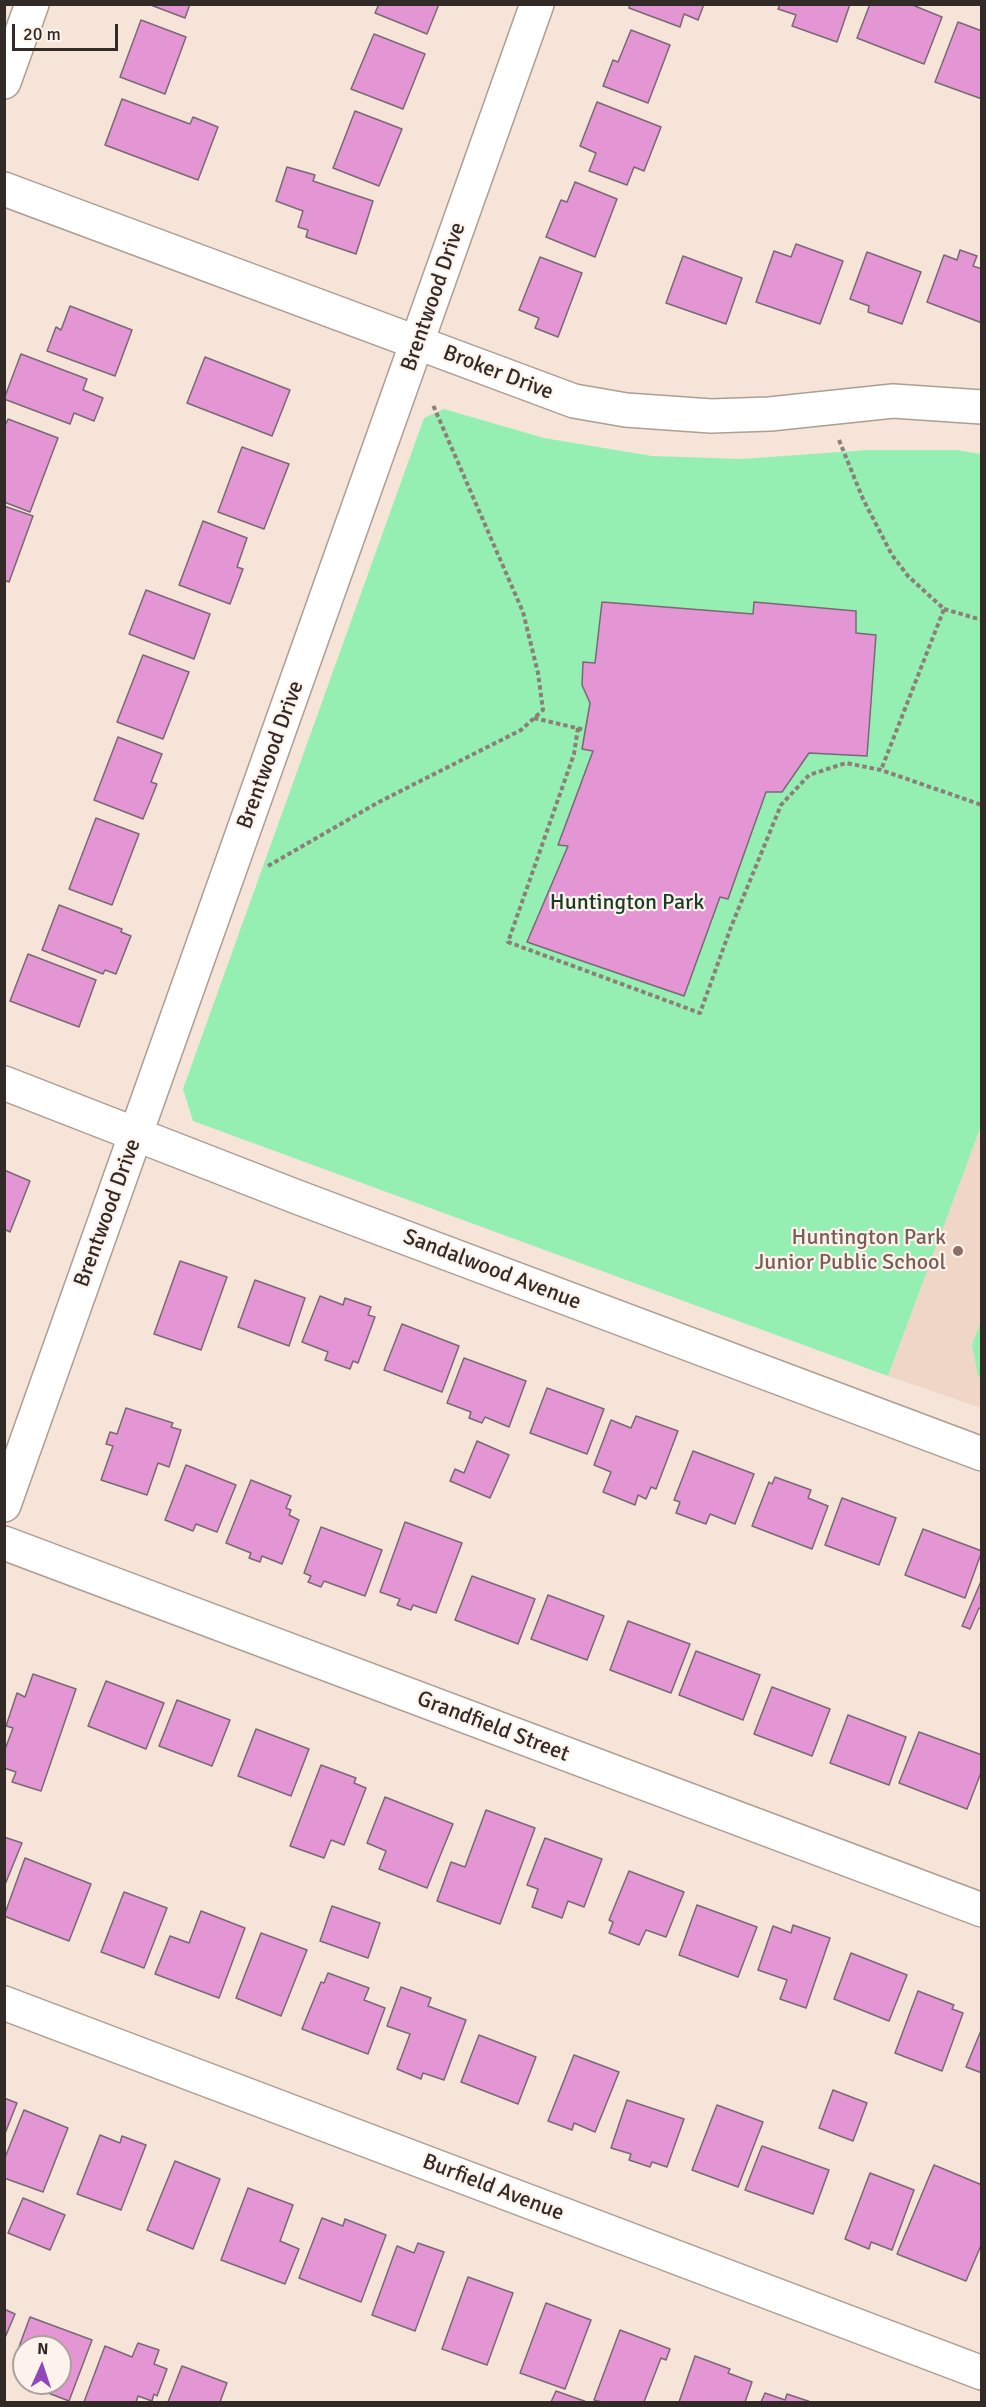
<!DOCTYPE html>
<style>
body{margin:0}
#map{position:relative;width:986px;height:2407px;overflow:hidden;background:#f6e4d8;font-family:Signika,sans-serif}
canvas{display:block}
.frame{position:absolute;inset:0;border:6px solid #312a26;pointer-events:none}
.north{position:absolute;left:12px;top:2335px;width:60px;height:60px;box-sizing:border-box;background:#fef2ec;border:2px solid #aca29d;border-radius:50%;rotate:3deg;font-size:16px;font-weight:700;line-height:24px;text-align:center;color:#312a26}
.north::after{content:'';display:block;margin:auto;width:21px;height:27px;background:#8f47ba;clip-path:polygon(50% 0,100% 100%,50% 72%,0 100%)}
.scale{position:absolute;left:12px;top:24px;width:106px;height:27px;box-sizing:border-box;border:3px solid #312a26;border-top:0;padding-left:8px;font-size:18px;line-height:21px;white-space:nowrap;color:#312a26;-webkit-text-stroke:4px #fef2ec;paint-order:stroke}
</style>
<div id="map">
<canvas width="986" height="2407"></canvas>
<div class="frame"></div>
<div class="north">N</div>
<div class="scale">20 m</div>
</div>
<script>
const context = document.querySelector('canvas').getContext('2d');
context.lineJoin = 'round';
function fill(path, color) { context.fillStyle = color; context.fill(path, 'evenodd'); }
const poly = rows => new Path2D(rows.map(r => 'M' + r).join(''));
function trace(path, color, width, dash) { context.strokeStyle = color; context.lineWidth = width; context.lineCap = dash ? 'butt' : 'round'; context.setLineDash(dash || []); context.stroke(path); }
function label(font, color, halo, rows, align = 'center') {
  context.font = font + ' Signika,sans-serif'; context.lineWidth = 4.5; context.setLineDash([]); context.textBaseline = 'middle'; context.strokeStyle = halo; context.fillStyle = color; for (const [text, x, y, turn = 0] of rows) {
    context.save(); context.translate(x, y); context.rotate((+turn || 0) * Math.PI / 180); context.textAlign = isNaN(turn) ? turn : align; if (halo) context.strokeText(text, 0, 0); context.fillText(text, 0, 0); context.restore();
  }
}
const built = poly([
 [981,1126,981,1408,888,1376]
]);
const green = poly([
 [444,409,544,438,652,456,741,459,868,450,957,450,981,454,981,1126,888,1376,193,1121,183,1089,424,418],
 [981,1321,981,1378,978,1376,972,1345]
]);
const building = poly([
 [148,4,190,4,185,18,148,4],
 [379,4,439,4,427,34,375,13,379,4],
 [630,4,704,4,698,20,684,14,680,27,629,8,630,4],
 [780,4,850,4,837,42,792,26,796,15,778,9,780,4],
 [870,4,910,4,942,17,924,64,857,38,870,4],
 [141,20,186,37,165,94,120,77,141,20],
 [958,22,982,31,982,99,935,82,958,22],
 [631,30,670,45,648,103,603,86,613,60,618,62,631,30],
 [374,34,425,54,403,109,351,89,374,34],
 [122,99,190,124,193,117,218,127,198,180,105,145,122,99],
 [597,102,661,127,644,171,634,167,627,185,589,171,596,153,580,146,597,102],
 [355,111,402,129,379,186,333,168,355,111],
 [287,167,315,175,313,181,373,201,356,254,306,237,308,230,298,227,303,211,276,201,287,167],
 [575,182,617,199,595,257,546,237,561,200,567,202,575,182],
 [796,244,843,261,820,324,756,302,774,251,791,257,796,244],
 [960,250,977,256,973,266,982,269,982,323,927,302,944,255,957,260,960,250],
 [867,252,921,272,902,324,868,312,869,306,850,299,867,252],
 [683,256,742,278,726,324,666,303,683,256],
 [540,257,582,273,558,337,535,328,539,318,519,310,540,257],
 [70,306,132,330,115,376,47,351,56,327,61,330,70,306],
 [21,354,87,379,83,390,103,398,94,421,74,413,70,424,4,399,21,354],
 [205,357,290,390,272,436,187,403,205,357],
 [8,419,58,438,30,512,4,502,4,428,8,419],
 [242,447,289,464,264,529,218,512,242,447],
 [4,506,33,516,9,582,4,580,4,506],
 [203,521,247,538,237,567,243,569,230,604,179,585,203,521],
 [146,590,210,614,194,659,129,634,146,590],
 [602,602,753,614,754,602,856,611,856,633,876,635,867,756,809,753,782,792,766,792,728,899,720,897,684,996,527,942,568,846,558,845,593,751,582,749,590,703,582,685,583,662,595,663,602,602],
 [143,655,189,672,163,739,117,722,143,655],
 [118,737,162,754,151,782,157,784,143,819,94,800,118,737],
 [96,818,139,834,112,905,69,889,96,818],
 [59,905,122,929,121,932,131,936,116,974,105,970,103,974,42,950,59,905],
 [28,954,96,980,79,1027,10,1001,28,954],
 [4,1170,30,1181,10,1232,4,1229,4,1170],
 [180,1261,227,1277,201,1350,154,1334,180,1261],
 [255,1280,305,1298,289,1346,238,1327,255,1280],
 [320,1296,343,1305,345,1298,371,1307,368,1315,375,1317,358,1363,353,1361,350,1369,325,1360,328,1352,302,1342,320,1296],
 [402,1324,459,1346,442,1392,384,1370,402,1324],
 [464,1358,526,1381,509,1427,485,1417,482,1423,469,1418,471,1412,447,1403,464,1358],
 [547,1388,604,1409,587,1454,530,1433,547,1388],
 [126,1408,173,1423,171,1427,181,1430,169,1467,158,1463,147,1495,101,1480,113,1446,106,1444,110,1432,117,1434,126,1408],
 [636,1416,678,1431,656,1489,651,1487,646,1499,638,1495,635,1505,603,1492,611,1472,594,1465,611,1420,631,1428,636,1416],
 [477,1441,509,1455,490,1498,450,1481,455,1469,464,1473,477,1441],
 [693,1451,754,1474,735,1524,710,1514,706,1524,676,1513,680,1502,674,1500,693,1451],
 [186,1465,236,1485,217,1532,196,1524,193,1531,165,1520,186,1465],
 [775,1477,811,1490,808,1498,828,1506,812,1549,752,1526,769,1482,772,1484,775,1477],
 [251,1480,291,1496,286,1508,291,1510,289,1515,299,1520,282,1564,262,1556,260,1562,249,1558,251,1553,226,1543,251,1480],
 [842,1498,896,1518,879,1565,825,1545,842,1498],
 [405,1522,462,1543,436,1613,413,1605,411,1610,397,1605,400,1599,380,1592,405,1522],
 [321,1527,382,1550,365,1596,324,1581,321,1587,308,1582,311,1576,304,1573,321,1527],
 [923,1529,982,1551,965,1598,905,1575,923,1529],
 [472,1576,535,1599,518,1644,455,1620,472,1576],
 [982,1579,982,1609,979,1608,970,1629,962,1626,982,1579],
 [548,1595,604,1616,587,1660,531,1639,548,1595],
 [628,1621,690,1644,671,1693,610,1670,628,1621],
 [696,1651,760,1675,743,1720,679,1695,696,1651],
 [33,1674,76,1689,41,1791,12,1782,16,1772,4,1768,4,1752,13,1728,6,1726,17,1693,25,1697,33,1674],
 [106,1681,164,1703,146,1749,88,1726,106,1681],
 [772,1687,830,1709,812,1756,754,1734,772,1687],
 [177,1700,230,1720,212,1766,159,1746,177,1700],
 [848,1715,906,1737,889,1785,830,1763,848,1715],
 [256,1729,309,1749,291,1796,238,1776,256,1729],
 [919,1732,982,1755,982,1770,967,1809,899,1783,919,1732],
 [321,1765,356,1778,354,1783,366,1788,344,1845,331,1840,324,1858,290,1846,321,1765],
 [385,1797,453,1824,427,1888,379,1869,386,1851,367,1843,385,1797],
 [486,1810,535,1828,500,1924,437,1901,451,1862,465,1867,486,1810],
 [4,1837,22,1843,4,1887,4,1837],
 [545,1838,602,1859,584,1907,568,1901,562,1918,532,1907,538,1889,527,1885,545,1838],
 [25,1858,91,1884,69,1941,4,1916,25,1858],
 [629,1871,684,1892,666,1937,646,1930,639,1945,609,1933,613,1922,609,1920,629,1871],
 [124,1892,167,1908,144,1968,101,1952,124,1892],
 [697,1905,757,1927,738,1977,679,1955,697,1905],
 [332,1906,380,1923,368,1958,320,1941,332,1906],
 [201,1911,245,1928,219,1998,155,1974,170,1936,189,1943,201,1911],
 [793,1925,830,1938,806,2008,780,1999,787,1980,758,1970,773,1926,791,1933,793,1925],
 [261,1933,307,1950,281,2016,236,1998,261,1933],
 [851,1953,907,1975,889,2021,834,1999,851,1953],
 [328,1973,369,1988,364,2000,385,2008,368,2054,302,2029,321,1982,324,1983,328,1973],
 [401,1987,431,1998,428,2006,466,2020,444,2080,423,2073,421,2079,397,2069,410,2034,387,2026,401,1987],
 [918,1991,954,2005,952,2009,963,2013,942,2071,895,2053,918,1991],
 [982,2028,982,2073,966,2067,982,2028],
 [479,2035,536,2057,518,2104,461,2082,479,2035],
 [574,2055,619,2072,595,2132,574,2123,572,2130,548,2121,574,2055],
 [833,2090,867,2103,853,2141,819,2128,833,2090],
 [4,2098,17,2103,4,2136,4,2098],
 [627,2100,684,2119,667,2167,652,2162,650,2167,629,2160,631,2154,611,2148,627,2100],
 [717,2105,763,2122,738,2187,692,2170,717,2105],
 [24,2110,68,2128,43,2192,4,2178,4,2160,24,2110],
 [100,2135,120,2143,122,2136,146,2145,121,2210,77,2194,100,2135],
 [762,2146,829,2170,813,2214,745,2190,762,2146],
 [175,2161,220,2179,193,2249,147,2230,175,2161],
 [934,2165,982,2185,982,2243,966,2281,897,2254,934,2165],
 [870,2173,914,2190,892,2250,871,2242,869,2249,845,2239,870,2173],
 [248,2188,293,2205,280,2241,299,2249,285,2284,221,2260,248,2188],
 [23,2198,65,2215,50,2250,8,2233,23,2198],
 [322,2218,343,2226,345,2219,386,2235,361,2302,299,2278,322,2218],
 [418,2243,444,2252,415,2331,372,2315,397,2246,414,2253,418,2243],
 [468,2277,513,2293,487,2365,442,2349,468,2277],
 [546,2303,591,2320,565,2389,520,2373,546,2303],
 [4,2309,15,2314,4,2340,4,2309],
 [30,2317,92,2340,69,2401,43,2391,45,2383,60,2383,60,2347,24,2347,24,2367,13,2363,30,2317],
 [620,2330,670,2349,666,2360,661,2358,644,2402,602,2402,594,2400,620,2330],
 [138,2343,159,2350,154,2364,167,2369,157,2396,154,2394,152,2401,138,2396,136,2402,84,2402,105,2346,132,2357,138,2343],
 [695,2356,730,2369,728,2373,752,2382,745,2402,679,2402,695,2356],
 [182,2366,227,2383,220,2402,168,2402,182,2366],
 [556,2391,587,2402,551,2402,556,2391],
 [765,2393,785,2400,787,2394,811,2402,761,2402,765,2393]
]);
const path = poly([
 [839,440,863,499,892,555,908,576,944,609,881,770],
 [944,609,982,620],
 [534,718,585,730],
 [578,728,574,754,508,942,700,1013,731,927,781,805,809,775,846,763,881,770,982,805],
 [268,866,379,802,521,730,543,710,538,673,523,612,433,405]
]);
const minor = poly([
 [4,189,574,401,626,410,711,416,770,414,893,401,982,407],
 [4,1083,297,1197,982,1454],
 [4,1505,537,4],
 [4,1543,982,1910],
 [4,2003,982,2373]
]);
const secondary = poly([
 [4,82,32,4]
]);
const markers = [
 [958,1251,6,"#8d6e63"]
];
const streetNames = [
 ["Brentwood Drive",434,297,-71],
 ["Broker Drive",498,373,21],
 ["Brentwood Drive",271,755,-70],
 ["Brentwood Drive",108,1213,-70],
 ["Sandalwood Avenue",492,1270,21],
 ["Grandfield Street",493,1727,21],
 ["Burfield Avenue",493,2188,21]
];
const parkNames = [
 ["Huntington Park",627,903]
];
const educationNames = [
 ["Huntington Park",946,1238],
 ["Junior Public School",946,1263]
];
fill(built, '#f0d6c7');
fill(green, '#96efb2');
fill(building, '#e495d4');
trace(building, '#786975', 1.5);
trace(minor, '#ae9d92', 36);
trace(secondary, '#ae9d92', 36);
trace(path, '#8b7f77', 4, [4.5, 3]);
trace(minor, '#fff', 33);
trace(secondary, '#fff', 33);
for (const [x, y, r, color] of markers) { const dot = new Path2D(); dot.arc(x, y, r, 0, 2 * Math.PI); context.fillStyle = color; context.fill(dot); trace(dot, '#fef2ec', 2); }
label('22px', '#312a26', '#fef2ec', streetNames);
label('22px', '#163c24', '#fef2ec', parkNames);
label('22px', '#785e54', '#fef2ec', educationNames, 'right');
</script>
